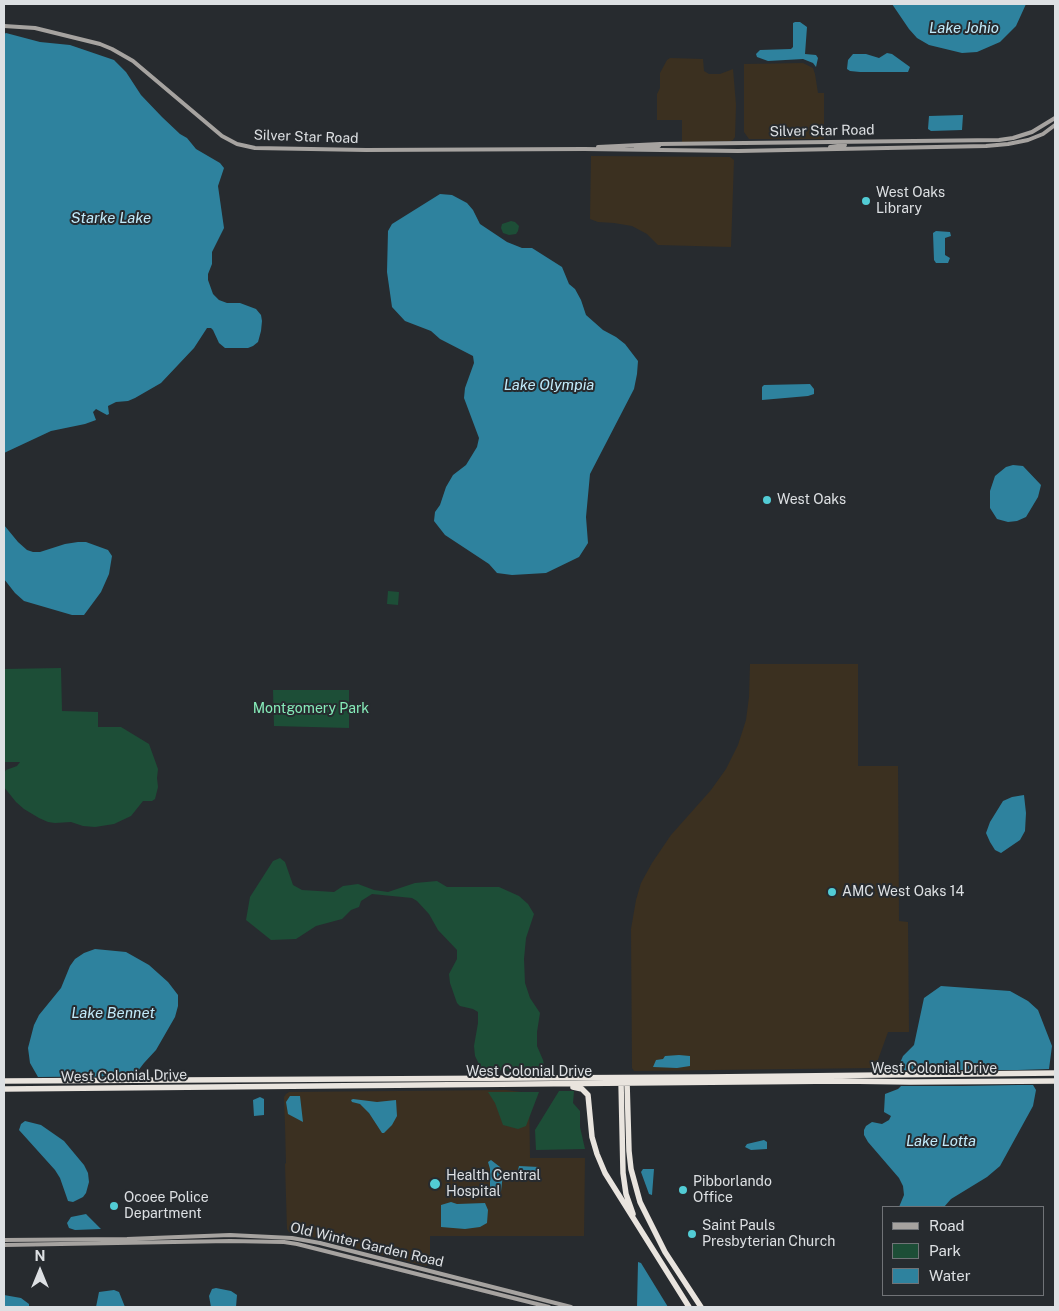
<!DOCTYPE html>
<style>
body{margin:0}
#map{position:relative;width:1059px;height:1311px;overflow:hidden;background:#272b2f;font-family:"Public Sans",sans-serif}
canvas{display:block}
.frame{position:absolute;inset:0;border:5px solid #dde0e3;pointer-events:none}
.legend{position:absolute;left:882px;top:1206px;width:162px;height:90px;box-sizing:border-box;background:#272b2f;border:1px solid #707377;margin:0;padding:6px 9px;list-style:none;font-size:15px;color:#dde0e3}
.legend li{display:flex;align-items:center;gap:10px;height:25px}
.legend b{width:25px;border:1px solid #707377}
.north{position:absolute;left:15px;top:1246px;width:50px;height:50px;-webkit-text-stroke:4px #272b2f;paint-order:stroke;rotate:0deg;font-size:14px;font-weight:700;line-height:20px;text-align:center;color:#dde0e3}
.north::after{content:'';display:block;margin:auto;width:18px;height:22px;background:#dde0e3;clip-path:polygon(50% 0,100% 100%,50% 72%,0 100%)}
</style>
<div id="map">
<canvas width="1059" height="1311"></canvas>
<div class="frame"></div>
<ul class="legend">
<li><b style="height:6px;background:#a6a3a0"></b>Road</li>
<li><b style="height:14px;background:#1d4e37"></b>Park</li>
<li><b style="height:14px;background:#2e829e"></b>Water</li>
</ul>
<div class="north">N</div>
</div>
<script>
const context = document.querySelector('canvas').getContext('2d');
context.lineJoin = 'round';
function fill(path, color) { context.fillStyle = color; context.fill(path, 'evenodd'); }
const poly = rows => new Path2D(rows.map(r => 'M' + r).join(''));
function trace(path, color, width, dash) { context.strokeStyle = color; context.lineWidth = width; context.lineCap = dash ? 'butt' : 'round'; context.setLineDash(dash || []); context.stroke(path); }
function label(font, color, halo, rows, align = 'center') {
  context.font = font + ' "Public Sans",sans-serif'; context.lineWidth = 4; context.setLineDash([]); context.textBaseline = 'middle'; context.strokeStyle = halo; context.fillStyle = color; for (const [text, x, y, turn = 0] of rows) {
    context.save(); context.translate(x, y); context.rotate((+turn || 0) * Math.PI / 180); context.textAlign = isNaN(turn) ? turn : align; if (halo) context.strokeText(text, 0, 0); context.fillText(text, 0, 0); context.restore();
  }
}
const commercial = poly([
 [670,58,703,59,704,71,709,74,720,74,733,69,736,105,735,137,733,140,730,141,682,142,682,120,657,120,657,94,660,88,660,73,667,60],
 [803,63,813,68,815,74,818,93,824,93,824,139,749,139,744,132,744,64],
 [591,156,730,157,734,160,731,247,658,245,647,234,632,226,614,223,598,222,590,219],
 [750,664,858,664,858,766,898,766,899,921,908,922,909,1032,888,1032,875,1068,634,1071,632,1068,631,929,636,900,641,883,652,863,671,835,711,790,726,769,738,745,746,720,749,697]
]);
const medical = poly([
 [506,1090,529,1093,530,1158,585,1158,584,1236,430,1236,430,1264,426,1266,327,1241,317,1238,289,1232,287,1229,285,1164,286,1163,285,1125,284,1097,286,1094,289,1092]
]);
const green = poly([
 [511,221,515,222,519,226,518,231,516,234,509,235,503,233,501,228,502,224],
 [388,591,399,592,398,605,387,604],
 [61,668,62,711,98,712,98,727,121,727,149,744,158,769,157,778,158,787,155,799,152,801,143,801,131,816,114,824,95,827,83,826,71,822,55,823,48,822,39,818,24,809,16,802,4,787,4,773,6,770,17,766,20,762,4,762,4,669],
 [273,690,349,690,349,728,274,726],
 [280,858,285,862,293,885,302,890,334,892,343,886,358,884,374,890,388,892,415,883,437,881,447,887,499,887,519,896,528,904,534,914,526,938,524,959,525,983,530,998,540,1013,537,1032,537,1046,543,1060,545,1071,482,1070,475,1056,474,1046,478,1023,478,1012,473,1009,460,1006,457,1003,450,983,449,974,457,959,457,950,438,930,429,914,417,901,412,898,372,894,361,901,359,907,351,910,342,919,316,926,296,939,271,940,246,920,250,897,273,861],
 [559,1091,574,1091,573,1103,580,1111,580,1127,585,1149,536,1150,535,1130],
 [488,1092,539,1092,526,1126,518,1129,503,1125,495,1103]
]);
const water = poly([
 [892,4,1026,4,1016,26,1000,42,977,52,962,53,929,45,917,38,909,29],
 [795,22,800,22,807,27,805,54,816,55,818,58,816,67,813,63,803,59,768,61,757,57,756,54,760,50,791,49,793,47,793,23],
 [6,33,40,42,70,45,114,60,126,72,141,95,162,117,180,134,187,138,196,149,220,163,224,168,218,186,224,228,212,252,212,264,208,274,208,280,213,294,219,300,227,303,240,303,256,309,261,315,262,321,261,331,258,342,253,346,248,348,225,348,219,343,213,330,211,328,207,328,194,348,161,383,135,398,128,401,116,402,108,406,109,414,107,415,96,409,93,412,96,420,85,424,51,431,4,453,4,34],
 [887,53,892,54,910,67,908,72,860,72,850,71,847,69,848,60,853,54,866,54,879,58],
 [963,115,962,130,931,131,928,129,929,116],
 [440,194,452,195,467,203,473,210,480,224,507,242,522,248,532,248,562,267,569,284,575,289,581,300,586,315,603,330,616,337,625,344,638,361,637,374,634,389,590,474,586,517,588,543,579,557,546,573,512,575,497,573,489,564,445,535,434,521,435,512,440,505,446,487,453,475,466,465,477,447,479,438,464,398,465,388,474,363,473,356,440,339,431,331,405,321,392,307,387,272,388,231,392,224],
 [936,231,950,232,951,236,945,238,945,255,950,258,948,263,936,263,934,260,933,233],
 [810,384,814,389,814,394,808,396,762,400,762,387,764,385],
 [1013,465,1023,466,1041,485,1038,497,1026,517,1017,521,1008,522,997,519,990,508,990,491,995,476,1006,467],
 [4,525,18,542,27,550,33,552,40,552,65,544,78,542,86,542,108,550,112,556,109,574,101,592,84,615,72,615,24,601,15,593,4,579],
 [1024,795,1026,813,1025,831,1020,840,1001,853,995,850,990,842,986,833,990,822,1003,801,1012,797],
 [95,949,126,952,149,965,168,982,178,995,178,1006,175,1017,156,1050,144,1063,134,1076,38,1077,30,1063,28,1048,34,1025,39,1015,61,988,70,966,75,959,84,953],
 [941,986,1010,991,1028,1001,1038,1010,1052,1046,1049,1069,1018,1070,1018,1085,1033,1085,1036,1090,1033,1106,1000,1166,987,1177,951,1199,944,1207,899,1207,904,1195,903,1186,899,1178,868,1142,864,1135,864,1130,866,1126,872,1122,882,1124,889,1120,891,1116,884,1112,885,1094,898,1089,901,1086,962,1086,962,1070,910,1071,904,1070,905,1067,900,1063,903,1056,914,1045,924,998],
 [679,1055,690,1056,690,1066,677,1068,653,1067,656,1060,663,1059,665,1056],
 [290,1096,300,1096,303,1122,288,1114,286,1102],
 [260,1097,264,1099,264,1115,254,1116,253,1100],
 [353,1099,377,1102,396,1100,397,1116,392,1125,384,1133,382,1133,369,1113,360,1104,352,1102,351,1100],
 [25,1121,41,1125,64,1141,84,1165,88,1173,89,1182,86,1193,83,1197,73,1202,68,1201,60,1178,55,1170,19,1130,21,1124],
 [764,1140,767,1142,767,1149,751,1150,745,1147,747,1144],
 [491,1160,500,1167,503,1174,501,1191,498,1195,495,1195,490,1190,490,1169,488,1162],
 [519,1166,539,1167,540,1176,534,1179,519,1178,517,1174],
 [643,1169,654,1169,652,1195,649,1194,641,1172],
 [451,1202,457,1204,485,1203,488,1210,487,1223,480,1227,465,1229,441,1227,441,1205],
 [86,1214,101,1229,75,1230,69,1228,67,1223,71,1217],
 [638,1262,641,1263,668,1307,637,1307],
 [216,1288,231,1291,237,1295,236,1307,211,1307,209,1296,212,1289],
 [114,1290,119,1292,125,1307,96,1307,99,1292],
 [4,1295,21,1298,29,1304,29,1307,4,1307]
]);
const pier = poly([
 [962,1070,1018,1070,1018,1085,962,1086]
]);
const secondary = poly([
 [4,26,35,28,100,44,112,49,133,61,222,136,237,144,255,148,366,150,584,149,738,151,986,146,1008,144,1028,140,1043,134,1055,125],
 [598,147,660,144,999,140,1013,138,1032,132,1055,118],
 [830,147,845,145],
 [636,148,655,147,659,146],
 [4,1240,127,1239,230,1235,292,1238,320,1243,571,1307],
 [4,1245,230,1241,284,1242,297,1244,549,1307]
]);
const highway = poly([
 [4,1081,707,1077,1055,1073],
 [621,1082,623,1173,626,1194,633,1214],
 [627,1082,629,1151,631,1169,640,1202,665,1252,701,1307],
 [573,1087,582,1089,588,1095,592,1137,597,1154,605,1173,689,1307],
 [4,1089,842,1081,910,1082,1055,1081]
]);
const markers = [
 [866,201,5,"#52ccd5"],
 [767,500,5,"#52ccd5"],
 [832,892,5,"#52ccd5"],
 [435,1184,6,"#52ccd5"],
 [683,1190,5,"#52ccd5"],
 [114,1206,5,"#52ccd5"],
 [692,1234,5,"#52ccd5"]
];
const streetNames = [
 ["Silver Star Road",822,131,-1],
 ["Silver Star Road",306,137,2],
 ["West Colonial Drive",934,1069],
 ["West Colonial Drive",529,1072],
 ["West Colonial Drive",124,1076,-1],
 ["Old Winter Garden Road",367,1245,13]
];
const poiNames = [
 ["West Oaks",876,193],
 ["Library",876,209],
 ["West Oaks",777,500],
 ["AMC West Oaks 14",842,892],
 ["Health Central",446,1176],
 ["Hospital",446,1192],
 ["Pibborlando",693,1182],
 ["Office",693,1198],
 ["Ocoee Police",124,1198],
 ["Department",124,1214],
 ["Saint Pauls",702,1226],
 ["Presbyterian Church",702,1242]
];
const parkNames = [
 ["Montgomery Park",311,709]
];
const waterNames = [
 ["Lake Johio",964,28],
 ["Starke Lake",111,218],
 ["Lake Olympia",549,385],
 ["Lake Bennet",113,1013],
 ["Lake Lotta",941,1141]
];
fill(commercial, '#3b3020');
fill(medical, '#3b3021');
fill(green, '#1d4e37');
fill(water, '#2e829e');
fill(pier, '#272b2f');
trace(secondary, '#a6a3a0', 4);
trace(highway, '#e9e4de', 5.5);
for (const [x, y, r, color] of markers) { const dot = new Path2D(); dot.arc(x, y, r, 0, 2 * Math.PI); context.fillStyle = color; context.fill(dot); trace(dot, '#272b2f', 2); }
label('14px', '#dde0e3', '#272b2f', streetNames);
label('14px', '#dde0e3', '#272b2f', poiNames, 'left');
label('14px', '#86ebb9', '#272b2f', parkNames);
label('italic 15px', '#c2ebfb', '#272b2f', waterNames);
</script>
